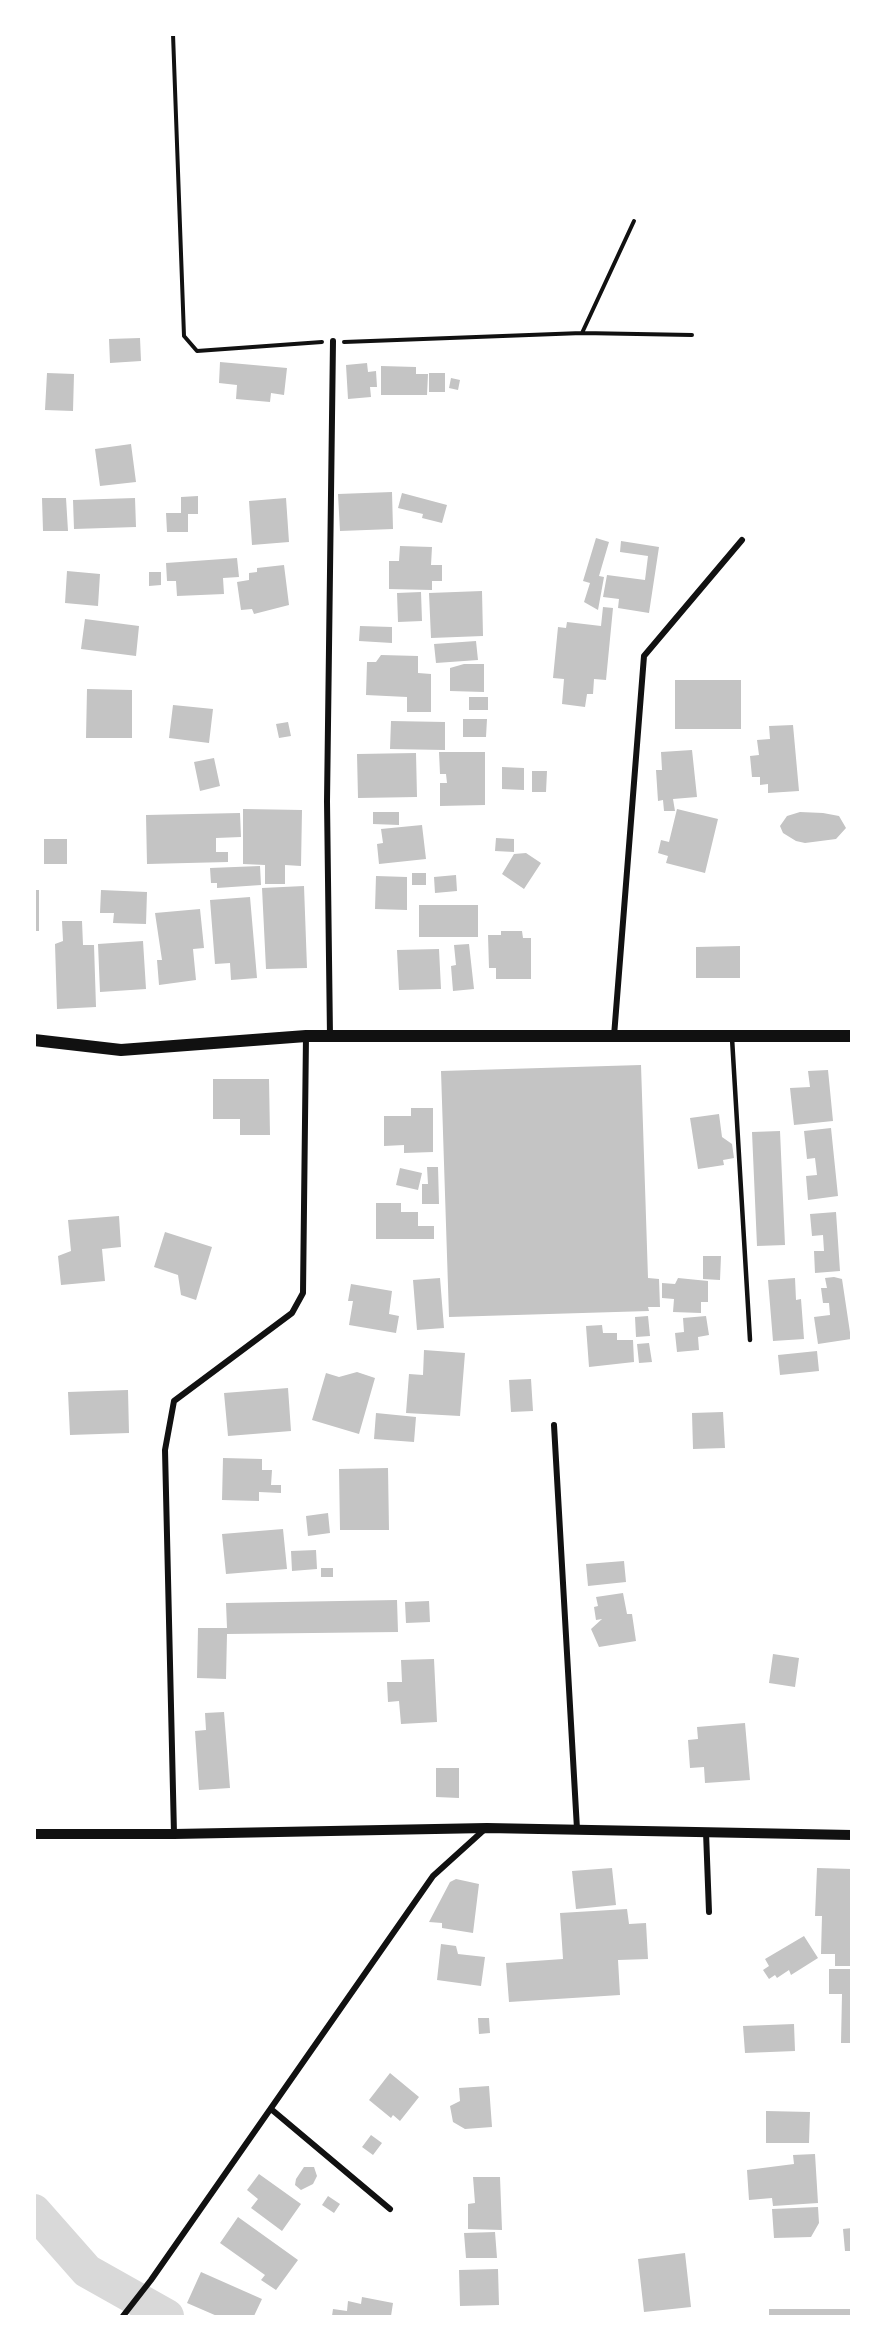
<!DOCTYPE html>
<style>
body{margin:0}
#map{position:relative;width:886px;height:2351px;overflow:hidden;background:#fff;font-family:"PT Serif",serif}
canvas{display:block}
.frame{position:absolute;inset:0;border:36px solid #fff;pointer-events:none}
</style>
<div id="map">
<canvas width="886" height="2351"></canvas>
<div class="frame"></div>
</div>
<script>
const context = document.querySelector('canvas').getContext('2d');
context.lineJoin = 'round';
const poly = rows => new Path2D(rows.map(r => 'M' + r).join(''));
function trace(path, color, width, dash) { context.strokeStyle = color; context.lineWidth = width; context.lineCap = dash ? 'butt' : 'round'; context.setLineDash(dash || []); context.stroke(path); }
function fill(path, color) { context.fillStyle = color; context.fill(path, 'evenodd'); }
const river = poly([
 [34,2211,87,2271,167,2316]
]);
const building = poly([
 [140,338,141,361,110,363,109,339],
 [220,362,287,368,284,395,271,393,270,402,236,399,237,385,219,383],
 [367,363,368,372,376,371,377,387,370,387,371,397,348,399,346,365],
 [381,366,416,367,416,374,428,374,427,395,381,395],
 [47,373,74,374,73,411,45,410],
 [429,373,445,373,445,392,429,392],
 [451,378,460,380,458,390,449,388],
 [131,444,136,482,100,486,95,449],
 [392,492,393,529,340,531,338,494],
 [402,493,447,505,442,523,422,518,423,514,398,508],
 [198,496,198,514,188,514,188,532,167,532,166,513,181,513,181,497],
 [42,498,66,498,68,531,43,531],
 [135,498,136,527,74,529,73,500],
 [286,498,289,542,252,545,249,501],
 [596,538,609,542,599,576,604,577,598,610,584,602,590,583,583,581],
 [621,541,659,547,649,613,618,608,619,599,603,597,607,575,645,580,648,556,620,552],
 [400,546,432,547,431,565,442,565,442,581,432,581,432,590,389,589,389,561,399,561],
 [237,558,239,577,223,578,224,594,177,596,176,581,167,581,166,563],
 [284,565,289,605,254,614,252,609,241,610,237,582,249,580,249,573,257,572,257,568],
 [67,571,100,574,98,606,65,603],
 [149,572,161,572,161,585,149,586],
 [482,591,483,636,431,638,429,593],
 [421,592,422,621,398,622,397,593],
 [603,607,613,608,606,680,594,679,593,694,587,694,585,707,562,704,564,679,553,678,558,627,566,628,567,622,601,626],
 [85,619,139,626,136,656,81,649],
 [360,626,392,627,392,643,359,641],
 [476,641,478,660,436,663,434,644],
 [381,655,418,656,418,673,431,674,431,712,407,712,407,697,366,695,367,662,376,662],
 [464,664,484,664,484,692,450,691,450,668],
 [675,680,741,680,741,729,675,729],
 [87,689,132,690,132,738,86,738],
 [469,697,488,697,488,710,469,710],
 [173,705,213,709,209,743,169,738],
 [463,719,487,719,486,737,463,737],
 [391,721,445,722,445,750,390,749],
 [288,722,291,736,279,738,276,724],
 [793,725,799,791,768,793,768,784,760,785,760,777,752,777,750,756,759,755,757,740,770,739,769,726],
 [692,750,697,797,673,799,675,811,664,811,663,800,658,801,656,770,662,770,661,752],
 [439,752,485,752,485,805,440,806,440,783,447,783,446,774,440,774],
 [416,753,417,797,358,798,357,754],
 [214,758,220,786,200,791,194,762],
 [502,767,524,768,524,790,502,789],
 [532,771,547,771,546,792,532,792],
 [243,809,302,810,301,866,285,865,285,884,265,884,265,865,243,864],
 [677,809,718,819,705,873,666,863,668,856,658,853,661,840,669,842],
 [373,812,399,812,399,825,373,824],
 [800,812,823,813,839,816,846,828,836,839,805,843,796,841,783,833,780,826,787,816],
 [240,813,241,837,216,838,216,852,228,852,228,862,147,864,146,815],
 [422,825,426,859,379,864,377,844,383,843,381,829],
 [496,838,514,839,514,852,495,851],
 [44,839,67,839,67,864,44,864],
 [526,853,541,863,524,889,502,874,514,854],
 [260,866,261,885,217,888,217,883,211,883,210,868],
 [412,873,426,873,426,885,412,885],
 [456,875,457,891,435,893,434,877],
 [376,876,407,877,407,910,375,909],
 [304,886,307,968,266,969,262,888],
 [34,890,39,890,39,931,34,931],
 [101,890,147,892,146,924,113,923,114,913,100,913],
 [250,897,257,978,231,980,230,963,215,964,210,900],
 [419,905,478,905,478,937,419,937],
 [200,909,204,948,193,949,196,980,159,985,157,960,162,960,155,913],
 [62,921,82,921,83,945,94,945,96,1007,57,1009,55,944,63,941],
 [501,931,522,931,523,938,531,938,531,979,496,979,496,968,489,968,488,935,501,935],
 [143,941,146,989,100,992,98,944],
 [469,944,474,989,453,991,451,966,456,965,454,945],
 [740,946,740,978,696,978,696,947],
 [439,949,441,989,399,990,397,950],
 [641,1065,648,1278,659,1279,660,1307,648,1307,649,1311,449,1317,441,1071],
 [828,1070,833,1121,794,1125,790,1088,810,1087,808,1071],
 [213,1079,269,1079,270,1135,240,1135,240,1119,213,1119],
 [411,1108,433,1108,433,1152,404,1153,404,1145,384,1146,384,1116,411,1116],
 [719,1114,722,1137,732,1144,734,1158,723,1160,724,1165,698,1169,690,1118],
 [831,1128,838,1196,808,1200,806,1176,817,1175,815,1158,807,1159,804,1131],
 [780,1131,785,1245,757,1246,752,1132],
 [427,1167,438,1167,439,1204,422,1204,422,1184,428,1184],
 [400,1168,422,1173,418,1190,396,1185],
 [376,1203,401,1203,401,1212,418,1212,418,1226,434,1226,434,1239,376,1239],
 [836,1212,840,1271,815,1273,814,1251,824,1251,823,1235,812,1236,810,1214],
 [119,1216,121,1247,102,1249,105,1281,61,1285,58,1256,71,1251,68,1220],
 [165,1232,212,1247,196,1300,181,1295,178,1275,154,1267],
 [703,1256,721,1256,720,1280,703,1279],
 [834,1277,842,1279,851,1339,818,1344,814,1317,830,1315,829,1303,823,1303,821,1288,827,1288,825,1278],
 [440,1278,444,1328,417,1330,413,1280],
 [678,1278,708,1281,708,1302,701,1302,701,1313,673,1312,674,1299,662,1298,662,1283,675,1284],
 [795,1278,796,1300,801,1299,804,1339,773,1341,768,1280],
 [351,1284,392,1291,389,1314,399,1316,396,1333,349,1325,353,1301,348,1301],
 [648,1316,650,1336,636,1337,635,1317],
 [706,1316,709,1335,698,1337,699,1350,677,1352,675,1333,684,1332,683,1318],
 [602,1325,603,1333,617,1333,617,1340,633,1340,634,1362,589,1367,586,1326],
 [649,1343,652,1362,639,1363,637,1344],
 [424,1350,465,1353,460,1416,406,1413,409,1374,423,1375],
 [817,1351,819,1371,780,1375,778,1355],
 [357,1372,375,1378,359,1434,312,1420,326,1373,339,1377],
 [531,1379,533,1411,511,1412,509,1380],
 [288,1388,291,1431,228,1436,224,1393],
 [128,1390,129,1433,70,1435,68,1392],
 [723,1412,725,1448,693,1449,692,1413],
 [376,1413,416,1417,414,1442,374,1439],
 [223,1458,262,1459,262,1470,272,1470,271,1485,281,1485,281,1493,259,1492,259,1501,222,1500],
 [388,1468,389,1530,340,1530,339,1469],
 [328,1513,330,1533,308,1536,306,1516],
 [283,1529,287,1569,226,1574,222,1534],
 [316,1550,317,1569,292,1571,291,1551],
 [624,1561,626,1582,588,1586,586,1564],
 [321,1568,333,1568,333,1577,321,1577],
 [623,1593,627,1614,632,1614,636,1641,599,1647,591,1629,602,1619,596,1620,594,1607,598,1606,596,1597],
 [397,1600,398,1632,227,1634,226,1679,197,1678,198,1628,227,1628,226,1603],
 [429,1601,430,1622,406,1623,405,1602],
 [773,1654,799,1658,795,1687,769,1683],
 [434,1659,437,1722,401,1724,399,1701,388,1702,387,1682,402,1682,401,1660],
 [224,1712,230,1788,199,1790,195,1731,206,1730,205,1713],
 [745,1723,750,1780,705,1783,704,1767,690,1768,688,1740,698,1739,697,1727],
 [436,1768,459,1768,459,1798,436,1797],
 [612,1868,616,1905,576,1909,572,1871],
 [817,1868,852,1869,852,1966,835,1966,835,1954,821,1954,822,1916,815,1916],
 [456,1879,479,1884,473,1933,442,1928,442,1923,429,1922,450,1882],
 [627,1909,629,1924,646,1923,648,1959,618,1960,620,1995,509,2002,506,1963,563,1959,560,1913],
 [804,1936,818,1958,791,1975,789,1970,777,1978,775,1975,769,1979,763,1970,769,1966,765,1959],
 [441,1944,456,1946,458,1954,485,1957,481,1986,437,1980],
 [829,1969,852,1969,852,2043,841,2043,842,1994,829,1994],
 [478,2018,489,2018,490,2033,479,2034],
 [794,2024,795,2051,745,2053,743,2026],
 [390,2073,419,2097,400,2121,393,2115,391,2118,369,2100],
 [489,2086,492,2127,465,2129,453,2122,450,2106,460,2101,459,2088],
 [766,2111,810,2112,809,2143,766,2143],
 [371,2135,382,2143,373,2155,362,2147],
 [815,2154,818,2203,773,2206,772,2198,749,2200,747,2170,794,2164,793,2155],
 [304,2167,314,2167,317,2176,313,2184,301,2190,295,2185,296,2179],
 [259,2174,301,2204,282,2231,251,2208,258,2199,247,2190],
 [473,2177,500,2177,502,2230,468,2229,468,2204,475,2203],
 [328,2196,340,2204,334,2213,322,2205],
 [818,2207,819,2223,811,2237,774,2238,772,2209],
 [238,2217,298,2260,276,2290,261,2280,265,2275,220,2243],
 [852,2228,852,2251,845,2251,843,2229],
 [495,2232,497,2258,466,2258,464,2233],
 [685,2253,691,2307,644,2312,638,2259],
 [498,2269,499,2305,460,2306,459,2270],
 [201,2272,262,2299,254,2316,217,2316,187,2303],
 [362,2297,393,2303,391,2316,332,2316,333,2309,347,2311,348,2301,361,2304],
 [769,2309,852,2309,852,2316,769,2316]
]);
const path = poly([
 [173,34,184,336,197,351,322,342],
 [582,333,634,221],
 [344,342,582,333,692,335]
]);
const service = poly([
 [732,1038,750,1340]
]);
const minor = poly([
 [614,1036,644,656,742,540],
 [330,1037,327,801,333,341],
 [554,1425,577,1829],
 [706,1832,709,1912],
 [174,1834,165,1450,174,1401,292,1313,303,1293,306,1036],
 [271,2109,390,2209],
 [123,2316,151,2280,433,1876,485,1829]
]);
const tertiary = poly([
 [34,1834,174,1834,487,1828,852,1835]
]);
const secondary = poly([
 [34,1040,121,1050,306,1036,852,1036]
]);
trace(river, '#d9d9d9', 34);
fill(building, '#c4c4c4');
trace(path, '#111', 4);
trace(service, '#111', 4.5);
trace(minor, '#111', 6);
trace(tertiary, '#111', 10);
trace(secondary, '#111', 12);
</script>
